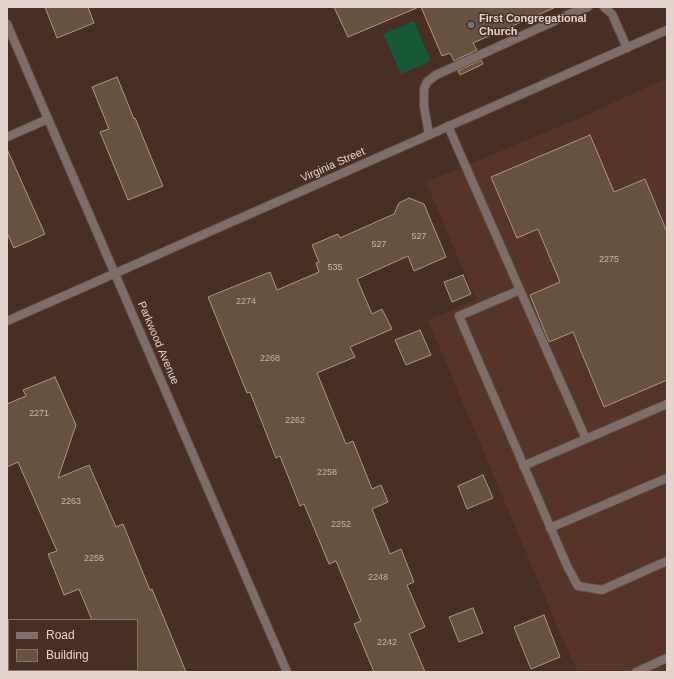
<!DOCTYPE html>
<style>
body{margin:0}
#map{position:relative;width:674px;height:679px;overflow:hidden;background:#492e24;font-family:Helvetica,sans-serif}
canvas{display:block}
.frame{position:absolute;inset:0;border:8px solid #e5d3cd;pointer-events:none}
.legend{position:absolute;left:8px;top:619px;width:130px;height:52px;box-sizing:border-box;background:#492e24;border:1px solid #877068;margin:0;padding:5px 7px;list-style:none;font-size:12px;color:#e5d3cd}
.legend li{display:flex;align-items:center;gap:8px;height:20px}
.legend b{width:20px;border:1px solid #877068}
</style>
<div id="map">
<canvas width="674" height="679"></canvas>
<div class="frame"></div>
<ul class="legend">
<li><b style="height:5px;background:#7d6e6a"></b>Road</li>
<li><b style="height:11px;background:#67533d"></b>Building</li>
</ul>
</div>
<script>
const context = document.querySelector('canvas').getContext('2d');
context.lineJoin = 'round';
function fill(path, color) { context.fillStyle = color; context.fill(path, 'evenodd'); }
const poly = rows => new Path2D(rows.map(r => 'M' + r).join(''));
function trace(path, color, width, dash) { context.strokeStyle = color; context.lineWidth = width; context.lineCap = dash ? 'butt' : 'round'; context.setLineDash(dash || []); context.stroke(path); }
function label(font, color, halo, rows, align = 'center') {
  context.font = font + ' Helvetica,sans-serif'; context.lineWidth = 3; context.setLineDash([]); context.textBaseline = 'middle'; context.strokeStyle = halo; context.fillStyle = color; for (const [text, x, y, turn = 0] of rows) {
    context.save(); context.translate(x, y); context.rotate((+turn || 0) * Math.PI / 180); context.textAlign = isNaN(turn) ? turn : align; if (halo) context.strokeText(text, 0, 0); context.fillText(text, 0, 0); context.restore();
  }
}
const built = poly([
 [667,78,667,672,578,672,565,645,428,320,476,300,426,182,582,117]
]);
const green = poly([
 [414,21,431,61,401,74,383,34]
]);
const building = poly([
 [45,7,88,7,94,23,57,38,45,7],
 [334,7,419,7,348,37,334,7],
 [421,7,556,7,473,43,477,50,454,61,450,53,442,56,421,7],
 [481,60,483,64,460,75,458,71,481,60],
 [117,77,134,119,135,118,163,186,128,200,100,132,109,129,92,87,117,77],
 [590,135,614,192,645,179,667,232,667,380,604,407,573,332,549,342,530,295,560,282,538,229,517,238,491,177,590,135],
 [7,149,45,234,14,248,7,233,7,149],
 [409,198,424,204,446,257,414,271,408,256,357,279,372,314,382,309,392,329,350,347,355,357,317,373,346,444,353,441,372,489,381,485,388,502,372,509,390,554,401,549,414,582,407,585,425,627,409,634,425,672,374,672,354,624,361,621,336,561,329,564,304,504,300,506,280,456,276,458,250,392,247,393,208,297,270,272,277,290,319,272,316,263,319,262,312,245,338,234,340,238,394,214,399,203,409,198],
 [463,275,471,294,452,302,444,282,463,275],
 [420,330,431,355,406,365,395,340,420,330],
 [55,377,76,425,58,478,89,465,116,527,123,524,150,590,152,589,186,672,137,672,137,620,92,620,79,589,64,595,48,554,57,551,18,462,7,467,7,404,26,396,23,390,55,377],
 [483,475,493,498,467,509,458,486,483,475],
 [473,608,483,633,459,642,449,617,473,608],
 [544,615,560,657,531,669,514,627,544,615]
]);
const lane = poly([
 [604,7,612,14,627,48],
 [448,126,520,290,459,316,568,568,578,586,602,590,667,561],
 [429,135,424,106,424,89,427,82,436,75,572,13,588,7],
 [7,137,48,119],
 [520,290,586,439],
 [523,466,667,404],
 [550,528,667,478],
 [636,672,667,658]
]);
const street = poly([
 [7,24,287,672],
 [7,321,667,30]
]);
const markers = [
 [471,25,4,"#6b7280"]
];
const numberNames = [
 ["527",419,237],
 ["527",379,245],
 ["2275",609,260],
 ["535",335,268],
 ["2274",246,302],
 ["2268",270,359],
 ["2271",39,414],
 ["2262",295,421],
 ["2258",327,473],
 ["2263",71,502],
 ["2252",341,525],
 ["2255",94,559],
 ["2248",378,578],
 ["2242",387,643]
];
const poiNames = [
 ["First Congregational",479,19],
 ["Church",479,32]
];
const streetNames = [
 ["Virginia Street",333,165,-24],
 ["Parkwood Avenue",158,343,67]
];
fill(built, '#563428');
fill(green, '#185938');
fill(building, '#67533d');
trace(building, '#ad977e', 1);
trace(lane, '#654c42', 10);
trace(street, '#654c42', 10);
trace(lane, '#7d6e6a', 8);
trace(street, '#7d6e6a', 8);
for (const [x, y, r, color] of markers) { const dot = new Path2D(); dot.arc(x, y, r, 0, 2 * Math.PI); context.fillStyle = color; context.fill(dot); trace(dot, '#492e24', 1.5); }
label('9px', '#c6b3a9', null, numberNames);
label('bold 11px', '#e5d3cd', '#492e24', poiNames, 'left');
label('11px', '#e5d3cd', '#492e24', streetNames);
</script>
